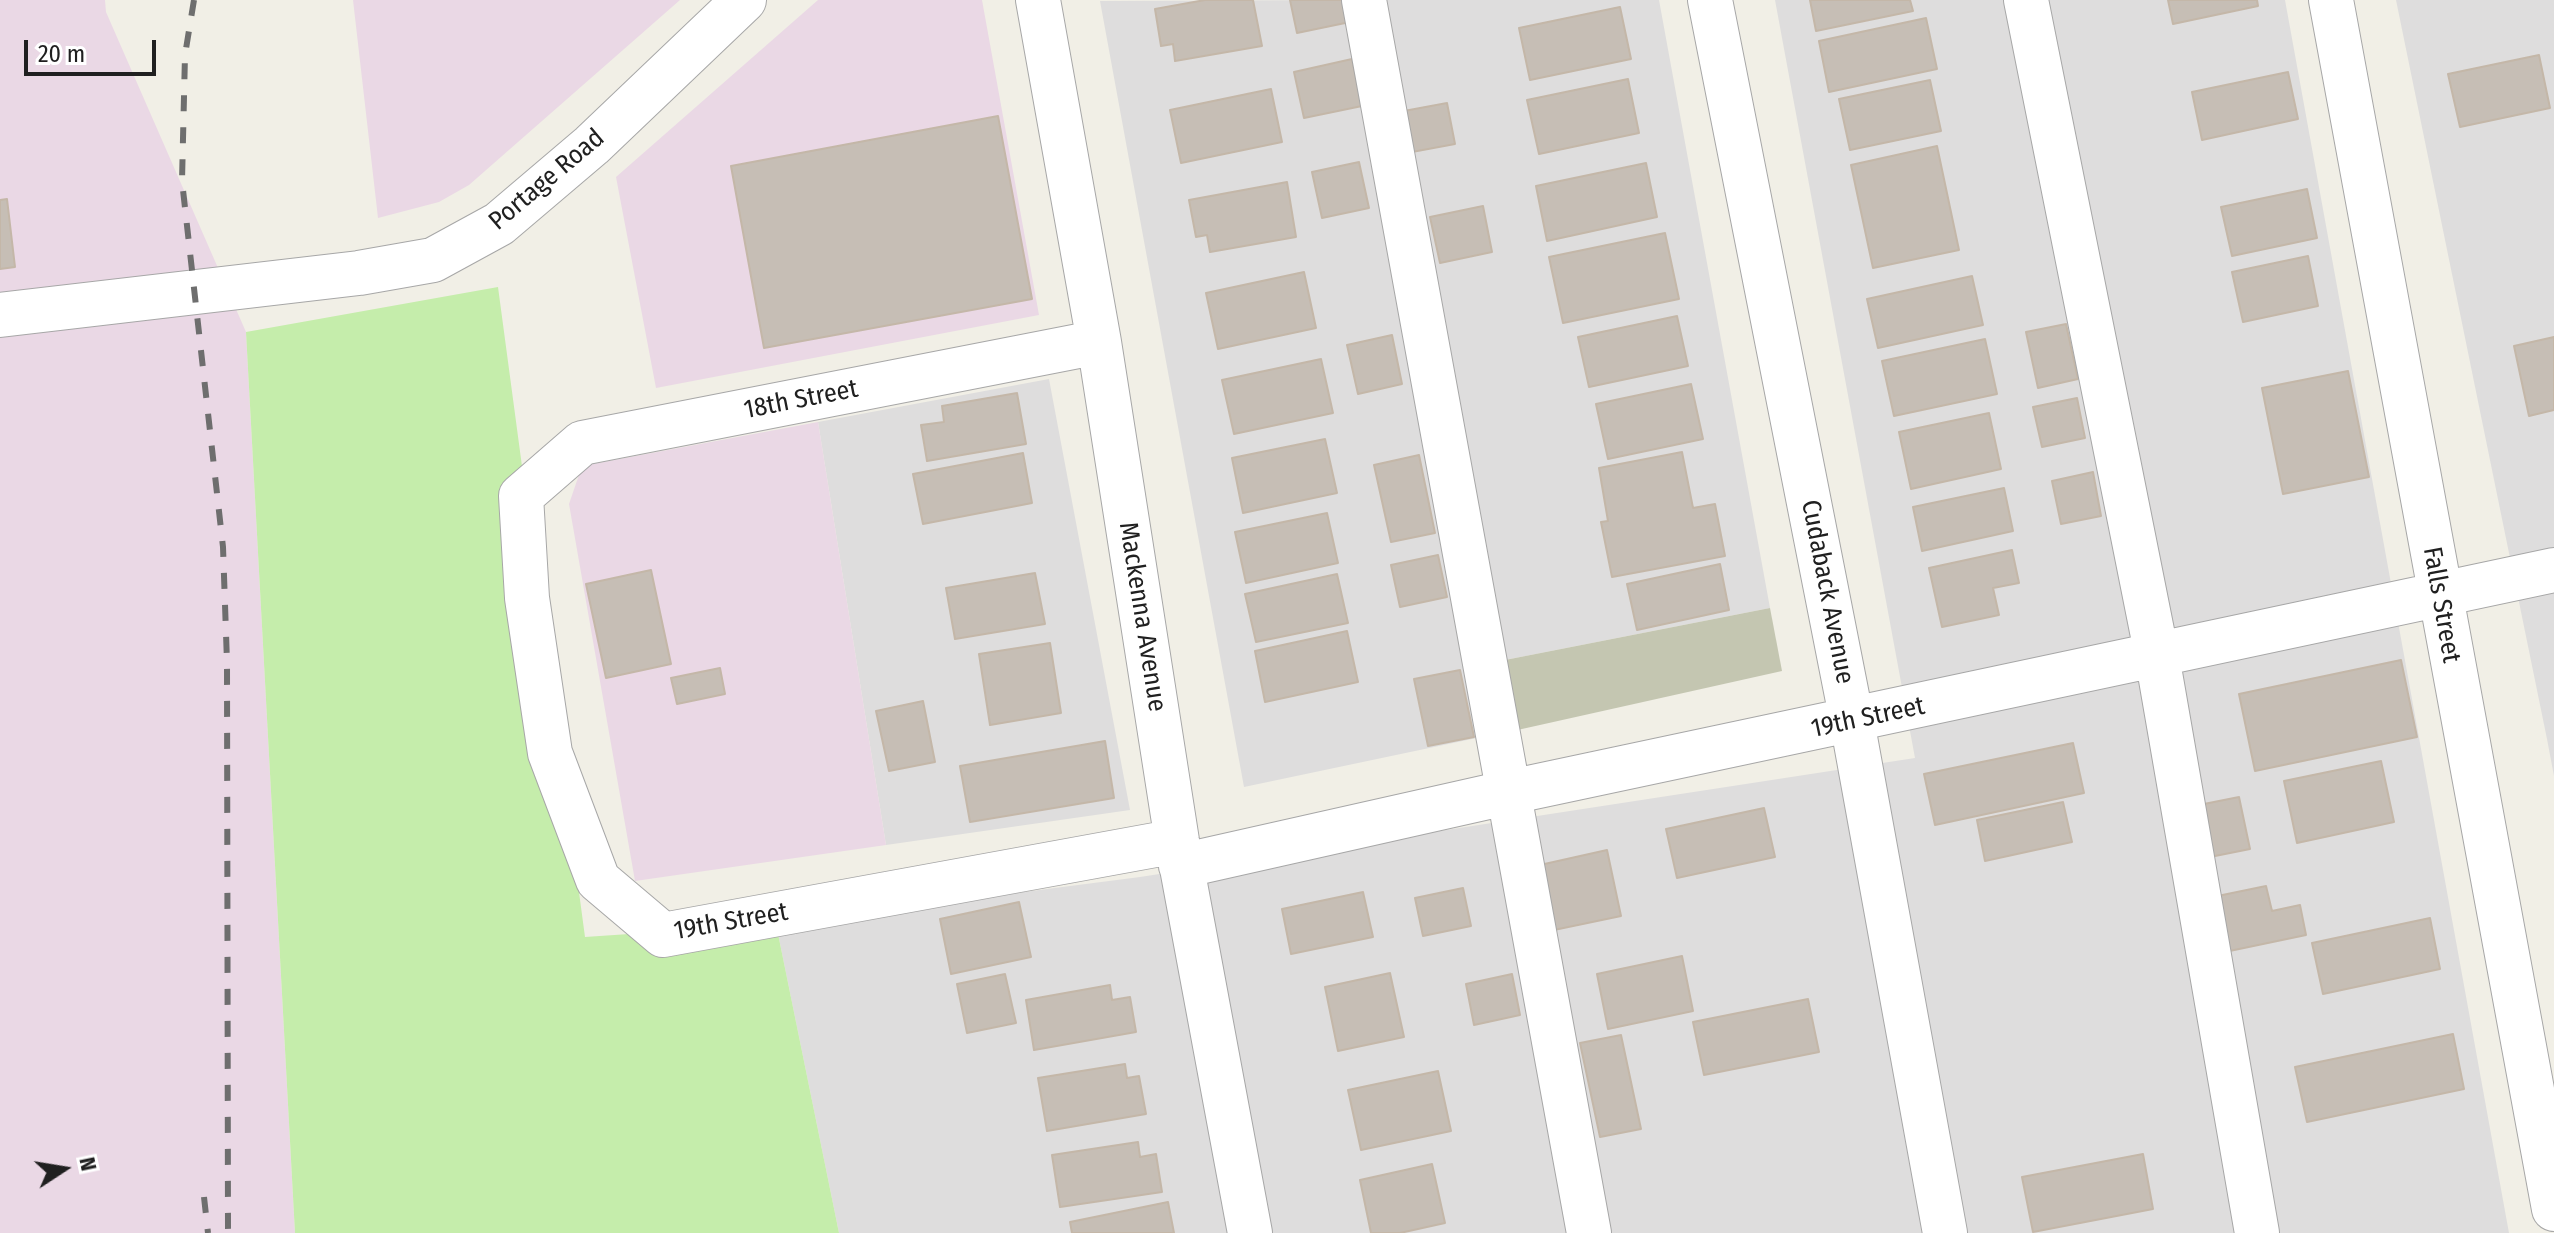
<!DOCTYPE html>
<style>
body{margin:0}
#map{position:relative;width:2554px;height:1233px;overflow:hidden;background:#f1efe6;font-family:"Fira Sans Condensed",sans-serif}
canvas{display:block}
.north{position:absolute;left:24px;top:1129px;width:80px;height:80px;-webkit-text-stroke:6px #fff;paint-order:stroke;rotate:78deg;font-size:22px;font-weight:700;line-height:32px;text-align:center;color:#202020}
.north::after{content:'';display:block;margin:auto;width:28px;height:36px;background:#202020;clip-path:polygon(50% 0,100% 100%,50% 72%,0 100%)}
.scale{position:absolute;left:24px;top:40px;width:132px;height:36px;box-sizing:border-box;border:4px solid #202020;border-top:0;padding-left:10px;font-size:24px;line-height:28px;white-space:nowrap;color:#202020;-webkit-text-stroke:6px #fff;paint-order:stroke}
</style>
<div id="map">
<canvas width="2554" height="1233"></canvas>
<div class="north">N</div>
<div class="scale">20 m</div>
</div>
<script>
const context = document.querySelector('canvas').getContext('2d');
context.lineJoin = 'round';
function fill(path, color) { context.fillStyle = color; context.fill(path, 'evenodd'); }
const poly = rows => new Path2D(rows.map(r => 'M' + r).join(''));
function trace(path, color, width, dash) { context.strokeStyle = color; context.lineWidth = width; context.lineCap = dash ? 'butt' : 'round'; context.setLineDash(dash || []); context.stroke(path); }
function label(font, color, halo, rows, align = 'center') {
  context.font = font + ' "Fira Sans Condensed",sans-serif'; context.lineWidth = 6; context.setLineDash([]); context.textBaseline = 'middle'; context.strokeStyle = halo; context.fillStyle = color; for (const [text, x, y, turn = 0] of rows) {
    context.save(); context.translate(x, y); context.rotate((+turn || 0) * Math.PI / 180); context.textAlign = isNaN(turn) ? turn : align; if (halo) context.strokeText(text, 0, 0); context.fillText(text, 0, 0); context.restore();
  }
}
const residential = poly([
 [1352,0,1491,735,1244,787,1100,1],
 [1376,0,1659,0,1770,608,1500,661],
 [1775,0,2285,0,2509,1233,839,1233,776,924,1140,877,1915,758],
 [2396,0,2554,0,2554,776,2547,739],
 [1049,379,1130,810,886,845,818,422]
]);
const industrial = poly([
 [0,0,105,0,106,12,246,332,295,1233,0,1233],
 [353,0,680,0,469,185,439,202,378,218],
 [818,0,982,0,1039,315,656,388,616,177],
 [818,422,886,845,635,881,569,504,582,466]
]);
const construction = poly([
 [1770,608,1782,671,1513,731,1500,661]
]);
const grass = poly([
 [498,287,585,937,776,924,839,1233,295,1233,246,332]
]);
const building = poly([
 [1205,0,1253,0,1262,46,1175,61,1173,44,1161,46,1155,9,1205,0],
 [1290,0,1346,0,1350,22,1297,33,1290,0],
 [1810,0,1910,0,1913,11,1816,31,1810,0],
 [2168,0,2257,0,2258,6,2173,24,2168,0],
 [1620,7,1631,59,1530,80,1519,28,1620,7],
 [1926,18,1937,69,1829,92,1819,41,1926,18],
 [2539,55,2550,108,2460,127,2448,74,2539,55],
 [1352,59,1362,106,1304,118,1294,72,1352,59],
 [2288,72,2298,119,2202,140,2192,92,2288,72],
 [1628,79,1639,133,1539,154,1527,100,1628,79],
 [1930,80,1941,131,1850,150,1839,99,1930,80],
 [1271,89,1282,142,1181,163,1170,110,1271,89],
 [1447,103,1455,144,1412,152,1404,111,1447,103],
 [998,116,1032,299,764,348,731,166,998,116],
 [1937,146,1959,250,1873,268,1851,165,1937,146],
 [1359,162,1369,208,1322,218,1312,172,1359,162],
 [1646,163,1657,217,1547,241,1536,186,1646,163],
 [1287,182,1296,237,1210,252,1207,235,1196,237,1189,200,1287,182],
 [2307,189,2317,238,2232,256,2221,207,2307,189],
 [7,199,15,267,0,269,0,200,7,199],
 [1483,206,1492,252,1440,263,1430,217,1483,206],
 [1665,233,1679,299,1563,323,1549,257,1665,233],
 [2308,256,2318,306,2243,322,2232,272,2308,256],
 [1304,272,1316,328,1218,349,1206,293,1304,272],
 [1972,276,1983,325,1878,348,1867,299,1972,276],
 [1677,316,1688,366,1589,387,1578,337,1677,316],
 [2066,324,2078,379,2038,388,2026,332,2066,324],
 [1392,335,1402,384,1358,394,1347,345,1392,335],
 [2554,337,2554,410,2529,416,2514,346,2554,337],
 [1985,339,1997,394,1894,416,1882,361,1985,339],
 [1321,359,1333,413,1234,434,1222,380,1321,359],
 [2348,371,2369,477,2283,494,2262,388,2348,371],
 [1691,384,1703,439,1608,459,1596,404,1691,384],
 [1017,393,1026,444,927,461,921,425,944,422,942,406,1017,393],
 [2077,398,2085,438,2042,447,2033,407,2077,398],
 [1989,413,2001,469,1911,489,1899,432,1989,413],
 [1325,439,1337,493,1243,513,1232,458,1325,439],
 [1682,452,1693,508,1715,504,1725,556,1612,577,1601,522,1608,521,1599,468,1682,452],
 [1023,453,1032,503,923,524,913,474,1023,453],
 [1419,455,1435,533,1391,542,1374,465,1419,455],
 [2093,472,2101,516,2061,524,2052,481,2093,472],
 [2004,488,2013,531,1922,551,1913,507,2004,488],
 [1327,513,1338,563,1246,583,1235,532,1327,513],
 [2012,550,2019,583,1993,588,1999,615,1942,627,1929,568,2012,550],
 [1438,555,1447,597,1400,607,1391,565,1438,555],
 [1720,564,1729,610,1637,630,1627,584,1720,564],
 [651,570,671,664,606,678,586,584,651,570],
 [1035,573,1045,624,955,639,946,588,1035,573],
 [1337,574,1348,623,1256,642,1245,594,1337,574],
 [1347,631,1358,682,1265,702,1255,651,1347,631],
 [1050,643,1061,713,990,725,979,654,1050,643],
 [2401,660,2417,737,2255,771,2239,694,2401,660],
 [720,668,725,694,677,704,671,678,720,668],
 [1460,670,1474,737,1428,746,1414,679,1460,670],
 [923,701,935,762,889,771,876,711,923,701],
 [1105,741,1114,798,970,822,960,766,1105,741],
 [2073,743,2084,793,1935,825,1924,774,2073,743],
 [2381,761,2394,822,2297,843,2284,781,2381,761],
 [2239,797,2250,849,2210,857,2199,805,2239,797],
 [2063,802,2072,842,1985,861,1977,820,2063,802],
 [1764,808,1775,857,1677,878,1666,829,1764,808],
 [1607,850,1621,916,1554,930,1540,865,1607,850],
 [2266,886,2272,911,2300,905,2306,935,2220,953,2208,898,2266,886],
 [1463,888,1471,926,1423,936,1415,898,1463,888],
 [1363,892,1373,937,1291,954,1282,909,1363,892],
 [1019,902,1031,957,951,974,940,919,1019,902],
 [2430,918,2440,969,2323,994,2312,943,2430,918],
 [1682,956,1693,1011,1608,1029,1597,974,1682,956],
 [1390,973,1404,1037,1338,1051,1325,987,1390,973],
 [1005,974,1016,1023,967,1033,957,984,1005,974],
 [1512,974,1520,1015,1474,1025,1466,984,1512,974],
 [1110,985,1112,1000,1130,997,1136,1032,1034,1050,1026,1000,1110,985],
 [1808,999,1819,1052,1704,1075,1693,1022,1808,999],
 [2453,1034,2464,1089,2307,1122,2295,1067,2453,1034],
 [1621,1035,1641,1129,1600,1137,1580,1043,1621,1035],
 [1125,1064,1127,1078,1139,1076,1146,1114,1047,1131,1038,1078,1125,1064],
 [1438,1071,1451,1131,1361,1150,1348,1090,1438,1071],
 [1138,1142,1140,1157,1156,1154,1162,1192,1060,1207,1052,1155,1138,1142],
 [2143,1154,2153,1209,2033,1232,2022,1177,2143,1154],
 [1432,1164,1445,1223,1400,1233,1371,1233,1360,1180,1432,1164],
 [1168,1202,1174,1233,1072,1233,1070,1222,1168,1202]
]);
const minor = poly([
 [1038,0,1099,342,1177,841,1250,1233],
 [1364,0,1589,1233],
 [1710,0,1852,721,1945,1233],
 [2026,0,2157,656,2257,1233],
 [2331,0,2554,1209],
 [0,315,359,273,433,260,499,224,592,145,744,0],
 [1099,342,582,443,521,496,527,598,550,753,598,880,663,935,1177,841],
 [1181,866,1510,792,2554,570]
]);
const rail = poly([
 [194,0,185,55,182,181,223,547,227,662,228,1233],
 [204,1197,208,1233]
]);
const streetNames = [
 ["Portage Road",547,180,-40],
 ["18th Street",801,400,-11],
 ["Cudaback Avenue",1827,592,79],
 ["Falls Street",2441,605,80],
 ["Mackenna Avenue",1142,617,81],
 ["19th Street",1868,718,-12],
 ["19th Street",731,922,-10]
];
fill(residential, '#dedddd');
fill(industrial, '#ead8e5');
fill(construction, '#c4c6b1');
fill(grass, '#c5edab');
fill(building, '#c6beb5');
trace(building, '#c4b7a8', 2);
trace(minor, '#a7a7a7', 46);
trace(minor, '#fff', 44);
trace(rail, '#6e6e6e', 6, [16, 16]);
label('26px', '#202020', '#fff', streetNames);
</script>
